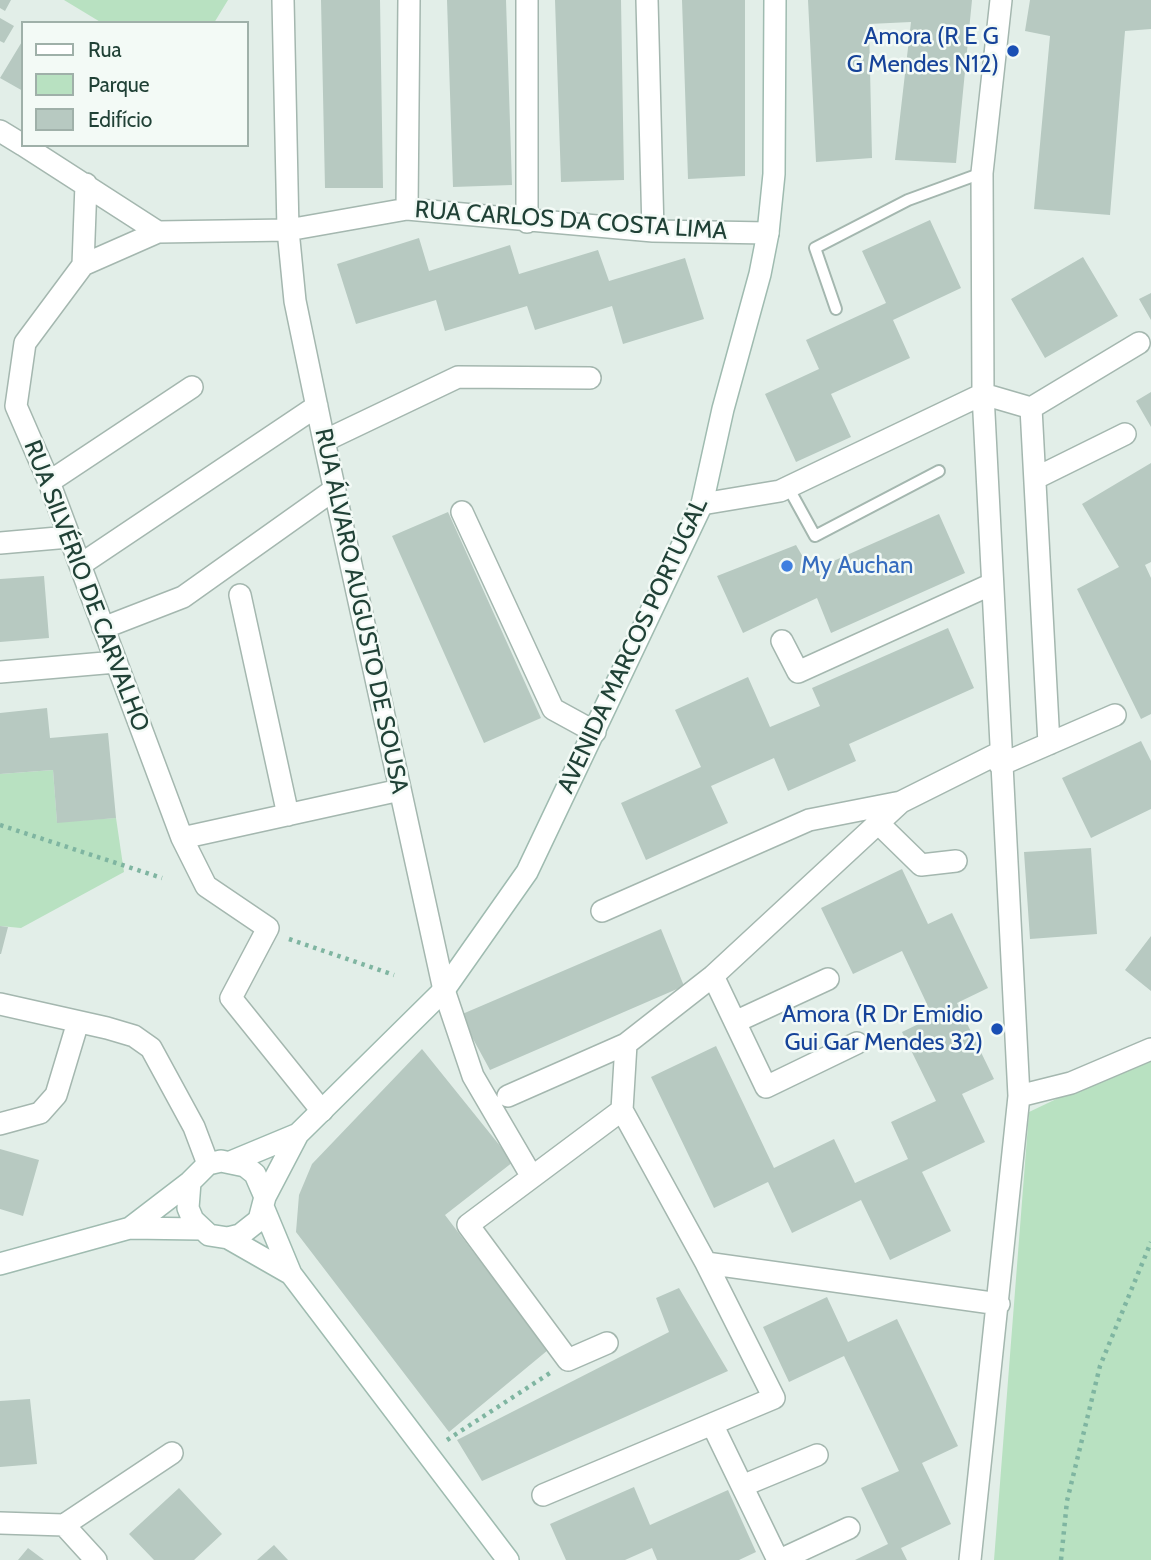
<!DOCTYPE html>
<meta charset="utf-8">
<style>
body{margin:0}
#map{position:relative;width:1151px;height:1560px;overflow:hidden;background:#e2eee8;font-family:Cabin,sans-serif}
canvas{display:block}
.legend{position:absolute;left:21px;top:21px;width:228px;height:126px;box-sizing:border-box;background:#f3faf6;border:2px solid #9fb0a9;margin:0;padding:9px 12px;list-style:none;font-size:21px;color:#204136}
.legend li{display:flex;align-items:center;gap:14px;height:35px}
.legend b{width:35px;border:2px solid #9fb0a9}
</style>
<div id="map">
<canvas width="1151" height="1560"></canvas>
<ul class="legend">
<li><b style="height:9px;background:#fff"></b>Rua</li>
<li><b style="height:19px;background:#b8e1c1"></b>Parque</li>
<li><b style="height:19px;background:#b7c9c1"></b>Edifício</li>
</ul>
</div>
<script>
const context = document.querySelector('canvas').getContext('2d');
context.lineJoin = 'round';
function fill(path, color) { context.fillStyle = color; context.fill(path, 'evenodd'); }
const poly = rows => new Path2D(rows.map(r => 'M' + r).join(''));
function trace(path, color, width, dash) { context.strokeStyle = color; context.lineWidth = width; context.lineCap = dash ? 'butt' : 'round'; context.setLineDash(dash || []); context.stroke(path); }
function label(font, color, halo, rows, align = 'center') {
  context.font = font + ' Cabin,sans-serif'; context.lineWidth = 5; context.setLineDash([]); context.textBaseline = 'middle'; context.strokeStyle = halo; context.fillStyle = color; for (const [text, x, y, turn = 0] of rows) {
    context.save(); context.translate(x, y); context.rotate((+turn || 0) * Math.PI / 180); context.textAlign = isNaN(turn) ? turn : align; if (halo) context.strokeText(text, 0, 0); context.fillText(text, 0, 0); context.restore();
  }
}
const green = poly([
 [64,0,228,0,214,23,102,23],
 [53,770,57,822,116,818,124,872,21,928,0,926,0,774],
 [1151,1054,1151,1560,994,1560,1029,1112]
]);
const building = poly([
 [0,0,11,0,5,11,0,8],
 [321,0,380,0,383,188,325,188],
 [447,0,506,0,512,185,453,187],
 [555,0,621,0,624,180,561,182],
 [682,0,745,0,745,176,688,179],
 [808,0,972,0,956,163,895,160,911,22,869,24,872,158,816,162],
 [1030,0,1151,0,1151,29,1125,31,1110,215,1034,209,1050,36,1025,31],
 [0,18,14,26,4,43,0,41],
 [23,40,23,91,0,78],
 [930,220,961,288,893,320,910,358,831,394,851,437,796,462,765,394,819,369,806,340,886,303,862,251],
 [419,238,429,271,510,245,519,274,598,250,609,281,685,258,704,319,623,344,612,306,535,330,527,306,445,331,436,300,356,324,337,264],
 [1083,257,1118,316,1045,358,1011,299],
 [1151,293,1151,320,1139,299],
 [1151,392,1151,427,1136,401],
 [1151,463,1151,562,1145,565,1151,578,1151,714,1141,719,1077,589,1119,567,1082,504],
 [448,512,541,718,484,743,392,536],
 [939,514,965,573,831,633,817,598,743,633,717,576,796,545,811,571],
 [44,576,49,638,0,642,0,579],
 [948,628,974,688,849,744,856,761,788,791,774,758,711,786,728,823,646,860,621,803,701,767,675,710,748,677,770,727,820,706,812,688],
 [47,708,50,738,108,733,116,818,57,823,53,770,0,774,0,713],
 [1141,741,1151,761,1151,809,1091,838,1062,778],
 [1091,848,1097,934,1030,939,1024,852],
 [902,869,928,924,952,913,988,988,957,1003,994,1079,962,1094,985,1142,922,1172,951,1231,890,1260,861,1200,792,1233,768,1182,714,1208,651,1077,716,1046,774,1168,834,1139,855,1183,908,1159,891,1122,936,1101,902,1032,933,1017,902,951,853,974,821,908],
 [0,926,8,927,1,954,0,954],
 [661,929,684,986,490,1070,460,1015],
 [1151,936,1151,991,1125,970],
 [422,1049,513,1162,445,1215,548,1350,449,1432,296,1232,299,1195,312,1164],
 [0,1149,39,1160,23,1216,0,1209],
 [679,1288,728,1371,482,1481,457,1440,669,1332,656,1298],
 [827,1297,848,1342,897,1319,958,1446,922,1463,951,1524,901,1548,907,1560,855,1560,888,1544,861,1488,899,1471,844,1356,789,1382,763,1327],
 [30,1399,37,1464,0,1467,0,1401],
 [634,1487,650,1525,728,1490,756,1552,739,1560,657,1560,652,1548,625,1560,566,1560,550,1524],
 [179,1488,222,1534,194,1560,154,1560,129,1534],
 [274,1545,288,1560,257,1560],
 [28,1548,44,1560,18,1560]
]);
const path = poly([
 [0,825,162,878],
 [289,939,394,975],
 [447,1440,550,1373],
 [1061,1560,1067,1501,1100,1366,1151,1242]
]);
const lane = poly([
 [836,309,815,248,908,200,982,173],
 [788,487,815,536,939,471]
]);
const street = poly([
 [283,0,288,230,295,301,324,441,444,990,473,1076,532,1177],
 [647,0,653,231],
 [0,131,23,145],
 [23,145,158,232,288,230,407,209,653,231,768,233],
 [407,209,409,0],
 [527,222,527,0],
 [158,232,83,265,25,343,16,406,49,482,182,838,206,886,268,928,231,998,322,1111],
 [83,265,86,184],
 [1031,408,1139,343],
 [324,441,458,377,590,378],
 [1036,478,1125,434],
 [49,482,192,387],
 [702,504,780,491,983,394,1031,408,1049,744],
 [462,512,553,709,595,732],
 [0,543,69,537],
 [80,565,317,406],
 [240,595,288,815],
 [103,628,183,597,335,489],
 [782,641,798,672,992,584],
 [0,672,116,662],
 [1000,765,1115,715],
 [901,802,999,753],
 [878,823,921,865,956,861],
 [182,838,400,790],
 [713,976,766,1087,857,1043],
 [0,1004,107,1028,134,1036,151,1048,194,1127,208,1164],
 [735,1022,828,979],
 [508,1096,626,1044],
 [1019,1096,1071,1083,1151,1049],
 [0,1124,40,1113,56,1095,78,1022],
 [706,1263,999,1304],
 [607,1343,568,1360,468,1225,622,1110],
 [712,1424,778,1560],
 [742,1486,817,1455],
 [543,1495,774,1398,706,1263,622,1110,626,1044,713,976,901,802,809,820,602,911],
 [0,1523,64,1525,172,1453],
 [64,1525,96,1560],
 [780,1560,849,1528],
 [970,1560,1019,1096,983,394,982,173,1001,0]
]);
const secondary = poly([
 [233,1161,298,1134],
 [265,1197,298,1134,444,990,527,872,702,504,723,409,760,274,768,233,774,174,775,0],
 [264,1209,291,1274,508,1560],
 [130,1228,190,1182,208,1164,221,1161,245,1166,255,1174,265,1197,259,1220,240,1235,228,1238,209,1235,193,1220,188,1208,190,1182],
 [228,1238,291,1274],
 [0,1264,130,1228,201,1229]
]);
const markers = [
 [1013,51,7,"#1a4fb4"],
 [787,566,7,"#3f7fe0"],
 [997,1029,7,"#1a4fb4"]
];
const transitNames = [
 ["Amora (R E G",999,37],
 ["G Mendes N12)",999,65],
 ["Amora (R Dr Emidio",983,1015],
 ["Gui Gar Mendes 32)",983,1043]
];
const streetNames = [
 ["RUA CARLOS DA COSTA LIMA",571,221,4],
 ["RUA SILVÉRIO DE CARVALHO",86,586,69],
 ["RUA ÁLVARO AUGUSTO DE SOUSA",361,611,78],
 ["AVENIDA MARCOS PORTUGAL",633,646,-65]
];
const shopNames = [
 ["My Auchan",801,566]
];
fill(green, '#b8e1c1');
fill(building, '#b7c9c1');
trace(lane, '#a4b7af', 14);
trace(street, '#a4b7af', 24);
trace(secondary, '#9fbbb0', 24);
trace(path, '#7fb5a1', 4.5, [3.5, 5]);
trace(lane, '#fff', 10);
trace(street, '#fff', 21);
trace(secondary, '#fff', 21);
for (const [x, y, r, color] of markers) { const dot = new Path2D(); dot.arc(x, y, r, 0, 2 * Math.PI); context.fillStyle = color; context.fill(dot); trace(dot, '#f3faf6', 2.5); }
label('24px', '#164399', '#f3faf6', transitNames, 'right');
label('24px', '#204136', '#f3faf6', streetNames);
label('24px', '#366cbe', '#f3faf6', shopNames, 'left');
</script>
